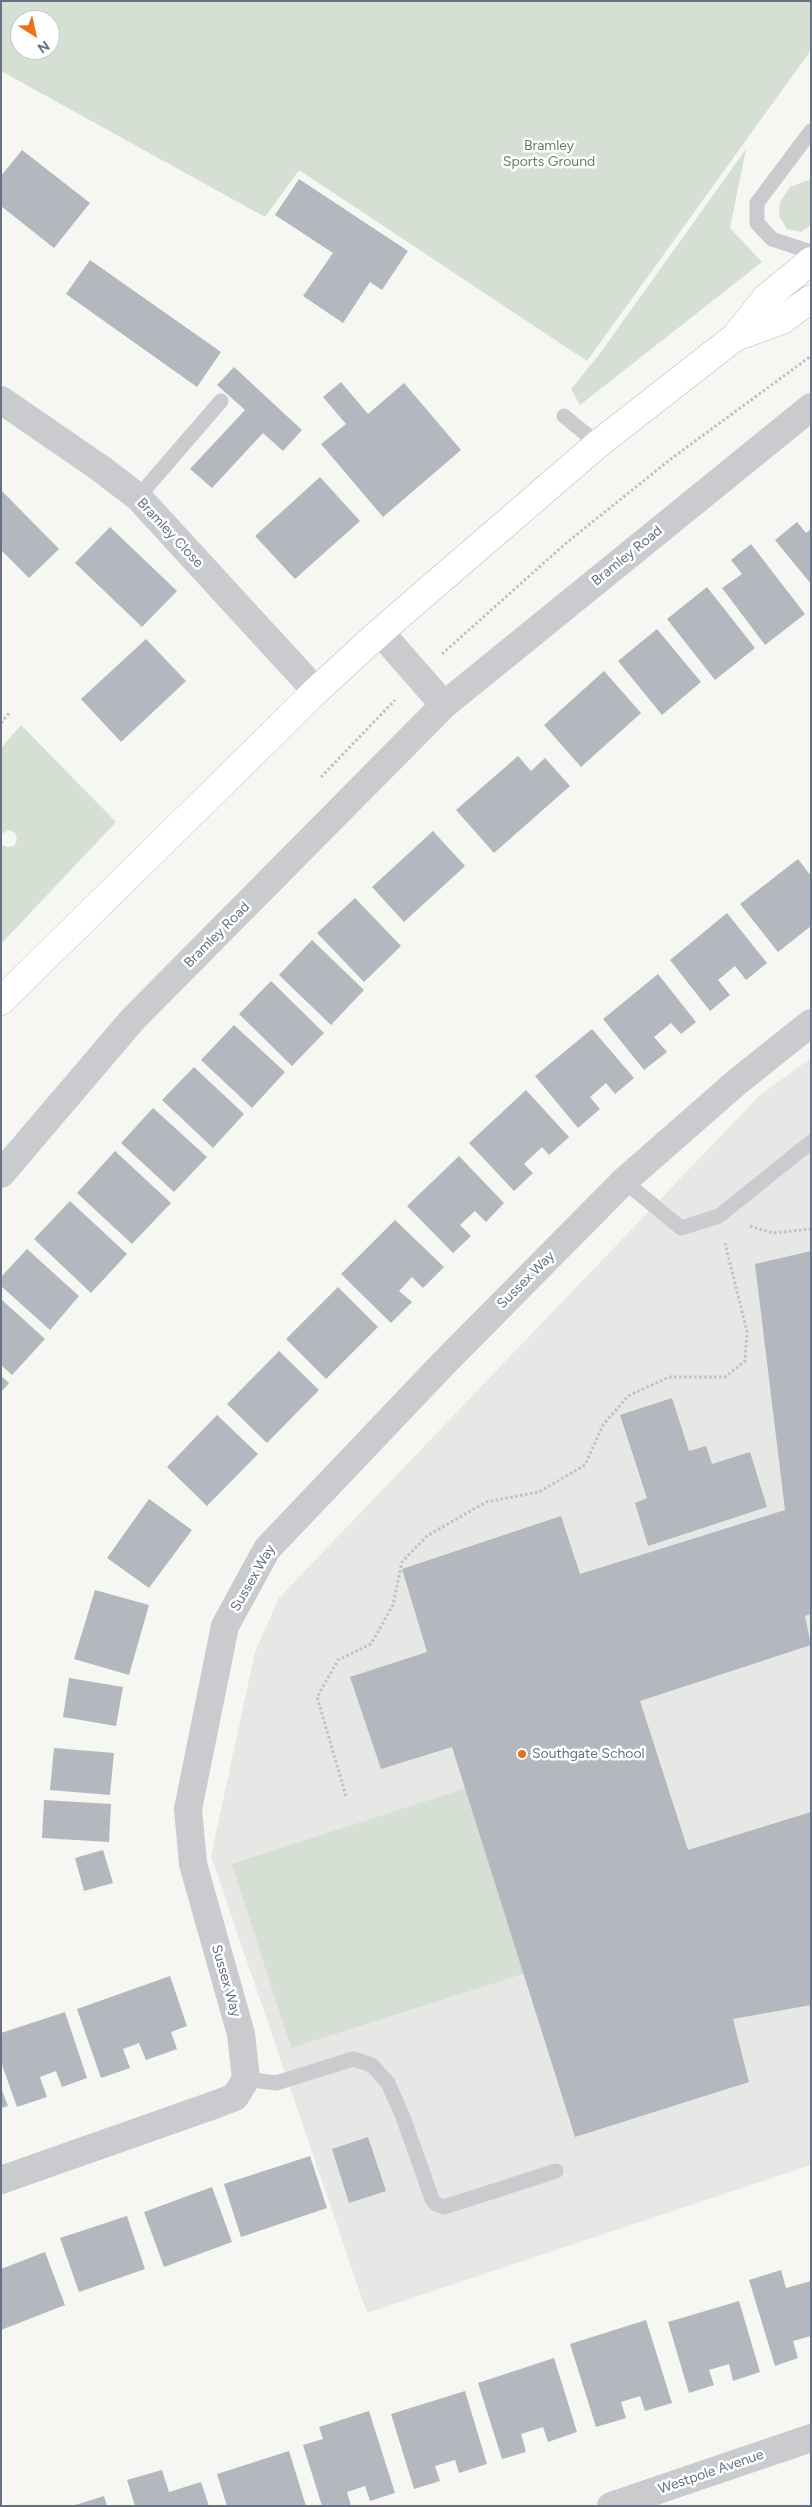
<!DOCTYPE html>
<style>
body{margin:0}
#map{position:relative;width:812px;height:2507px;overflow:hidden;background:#f6f7f3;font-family:Figtree,sans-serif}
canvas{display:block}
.frame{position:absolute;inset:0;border:2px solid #647186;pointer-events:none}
.north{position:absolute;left:10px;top:10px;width:50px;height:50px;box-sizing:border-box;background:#fff;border:1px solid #c1c6cf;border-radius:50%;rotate:145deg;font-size:14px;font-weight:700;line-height:20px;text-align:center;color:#647186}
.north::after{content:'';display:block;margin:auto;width:18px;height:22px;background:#ed701c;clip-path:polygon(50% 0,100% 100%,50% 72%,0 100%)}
</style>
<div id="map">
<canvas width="812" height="2507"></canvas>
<div class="frame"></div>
<div class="north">N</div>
</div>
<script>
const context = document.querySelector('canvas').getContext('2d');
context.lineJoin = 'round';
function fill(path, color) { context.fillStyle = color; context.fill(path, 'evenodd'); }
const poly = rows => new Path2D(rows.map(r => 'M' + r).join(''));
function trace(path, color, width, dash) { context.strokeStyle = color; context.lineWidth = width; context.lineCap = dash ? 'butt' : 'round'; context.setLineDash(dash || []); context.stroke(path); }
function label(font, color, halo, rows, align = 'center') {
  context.font = font + ' Figtree,sans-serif'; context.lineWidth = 5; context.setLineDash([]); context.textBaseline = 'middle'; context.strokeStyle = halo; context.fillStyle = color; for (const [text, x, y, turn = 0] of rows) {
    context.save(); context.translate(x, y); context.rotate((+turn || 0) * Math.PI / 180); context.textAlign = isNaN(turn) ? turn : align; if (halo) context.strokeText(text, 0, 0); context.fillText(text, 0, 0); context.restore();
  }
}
const built = poly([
 [811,1058,811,2165,367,2313,211,1856,255,1652,279,1598,759,1096]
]);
const green = poly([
 [1,1,811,1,811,50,587,361,299,170,265,217,1,71],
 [20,20,50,20,50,50,20,50],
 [746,149,730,228,762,262,580,405,571,389,598,356],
 [811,179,811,225,801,232,787,229,779,216,780,202,790,187],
 [21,725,116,822,1,944,1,844,7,847,14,846,17,840,15,833,9,830,1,834,1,748],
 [466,1788,526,1973,291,2048,232,1864]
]);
const building = poly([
 [22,150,90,203,54,248,1,206,1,176],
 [299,179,408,251,382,290,370,282,343,323,303,296,333,253,275,215],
 [90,260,221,352,197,387,66,294],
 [234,367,302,430,283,451,263,433,212,488,190,469,245,410,217,385],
 [341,382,368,414,404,383,461,450,383,517,321,444,346,424,323,397],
 [320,477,360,521,295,579,255,536],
 [1,490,59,549,29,578,1,550],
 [797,522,806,533,811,529,811,584,775,540],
 [110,527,177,591,142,627,75,563],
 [751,544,805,614,765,645,722,588,742,574,731,560],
 [707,587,755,648,715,680,667,619],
 [657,629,701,682,662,715,618,661],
 [146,639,186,681,121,742,81,699],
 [604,671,641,713,581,767,544,725],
 [518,756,531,771,545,758,570,786,494,853,456,810],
 [433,831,465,866,404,922,372,887],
 [798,859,811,876,811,926,778,952,740,904],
 [355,898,401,946,364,982,317,933],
 [727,913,767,963,746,980,735,966,718,980,730,995,710,1011,670,960],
 [312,940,364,990,331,1025,279,975],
 [658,974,696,1022,681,1034,671,1023,654,1037,667,1052,644,1070,603,1019],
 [271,981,324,1033,292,1066,239,1014],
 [234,1025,285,1072,252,1108,201,1060],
 [592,1029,634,1078,615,1094,606,1083,590,1097,600,1109,578,1128,535,1076],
 [194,1067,244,1114,213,1148,162,1100],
 [526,1090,569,1137,549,1155,542,1147,524,1164,533,1173,514,1191,469,1143],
 [153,1108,207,1157,174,1192,121,1143],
 [115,1151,171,1203,132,1244,77,1193],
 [459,1156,504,1203,486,1222,475,1211,460,1225,471,1236,453,1253,407,1206],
 [70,1201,127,1254,91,1293,34,1239],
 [395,1220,444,1267,423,1288,412,1277,399,1291,412,1302,391,1323,341,1274],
 [27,1249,79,1296,50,1330,1,1286,1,1277],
 [811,1251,811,1614,805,1616,811,1645,640,1701,688,1850,811,1812,811,2005,733,2019,749,2082,575,2137,452,1747,381,1769,350,1677,427,1652,402,1569,561,1516,580,1574,785,1510,755,1264],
 [338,1287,378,1327,326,1379,286,1339],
 [1,1299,45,1339,12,1375,1,1365],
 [279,1351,319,1390,267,1443,227,1404],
 [1,1376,9,1383,1,1392],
 [672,1398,689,1451,706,1446,712,1464,750,1452,767,1507,648,1546,635,1503,647,1498,620,1415],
 [217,1415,258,1454,207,1506,167,1467],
 [149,1499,192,1530,149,1588,107,1558],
 [95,1590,149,1605,129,1675,74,1659],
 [69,1678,123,1687,116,1726,63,1717],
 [54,1748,114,1753,110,1795,50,1790],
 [44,1800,111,1804,109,1842,42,1838],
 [103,1850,113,1883,84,1891,75,1858],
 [170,1976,187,2026,171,2032,177,2049,146,2060,139,2043,123,2049,130,2068,101,2078,77,2009],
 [65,2012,87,2078,62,2087,56,2071,40,2077,47,2097,17,2107,1,2062,1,2033],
 [1,2088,8,2106,1,2108],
 [368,2137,386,2191,349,2203,332,2149],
 [310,2156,327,2208,241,2237,224,2184],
 [212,2187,232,2242,164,2267,144,2212],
 [127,2216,145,2269,79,2292,60,2238],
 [45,2252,65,2305,1,2330,1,2269],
 [781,2270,786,2288,811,2281,811,2336,793,2341,798,2358,775,2366,749,2280],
 [739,2301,760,2372,733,2381,729,2364,709,2370,714,2385,689,2393,668,2322],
 [646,2320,672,2403,645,2411,640,2396,621,2402,626,2418,596,2427,570,2344],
 [554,2358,577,2432,548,2442,543,2427,521,2434,526,2452,502,2459,478,2383],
 [465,2391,487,2464,459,2473,455,2460,435,2466,440,2481,414,2489,391,2414],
 [369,2411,395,2493,370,2501,365,2486,347,2492,351,2506,322,2506,303,2445,323,2439,319,2427],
 [289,2451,306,2506,227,2506,217,2474],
 [162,2470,169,2492,201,2482,209,2506,135,2506,127,2480],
 [104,2496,107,2506,75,2506,75,2505]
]);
const path = poly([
 [442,654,565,544,672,458,811,356],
 [1,723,10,712],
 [321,777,395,700],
 [750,1226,773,1233,811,1229],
 [346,1796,317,1697,338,1660,371,1644,393,1605,402,1562,427,1536,486,1502,539,1492,585,1465,603,1425,628,1396,669,1377,725,1377,745,1361,747,1332,725,1243]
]);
const lane = poly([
 [811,131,757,203,757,223,772,239,811,252],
 [564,416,598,444],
 [138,497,221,401],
 [624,1181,681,1228,719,1216,811,1142],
 [246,2079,276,2083,353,2059,372,2065,388,2083,403,2117,432,2199,436,2204,444,2207,556,2171]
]);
const street = poly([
 [1,400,100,468,138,497,316,691],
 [380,632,444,705],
 [1,1174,133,1019,444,705,811,407],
 [1,2180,217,2104,235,2097,246,2079,241,2034,193,1864,188,1809,225,1626,267,1549,443,1364,624,1181,737,1082,811,1023],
 [611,2506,811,2438]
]);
const primary = poly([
 [735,337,782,320,811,299],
 [1,1001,316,691,380,632,598,444,735,337,766,298,811,261]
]);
const markers = [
 [522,1754,5,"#ed701c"]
];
const parkNames = [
 ["Bramley",549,146],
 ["Sports Ground",549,162]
];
const streetNames = [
 ["Bramley Close",170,533,47],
 ["Bramley Road",627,556,-39],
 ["Bramley Road",217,935,-45],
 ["Sussex Way",526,1280,-45],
 ["Sussex Way",253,1578,-60],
 ["Sussex Way",226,1981,74],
 ["Westpole Avenue",711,2472,-19]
];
const poiNames = [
 ["Southgate School",532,1754]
];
fill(built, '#e7e7e6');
fill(green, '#d6dfd4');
fill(building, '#b3b8bf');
trace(primary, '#b9bcc0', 29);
trace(path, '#c0c1c4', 3, [2.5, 2.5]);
trace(lane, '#c9cbcf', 15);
trace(street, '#c9cbcf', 28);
trace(primary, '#fff', 28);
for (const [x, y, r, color] of markers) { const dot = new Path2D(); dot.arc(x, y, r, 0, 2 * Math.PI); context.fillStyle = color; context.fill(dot); trace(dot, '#fff', 2); }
label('14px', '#647d63', '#fff', parkNames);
label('14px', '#647186', '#fff', streetNames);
label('14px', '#647186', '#fff', poiNames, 'left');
</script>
